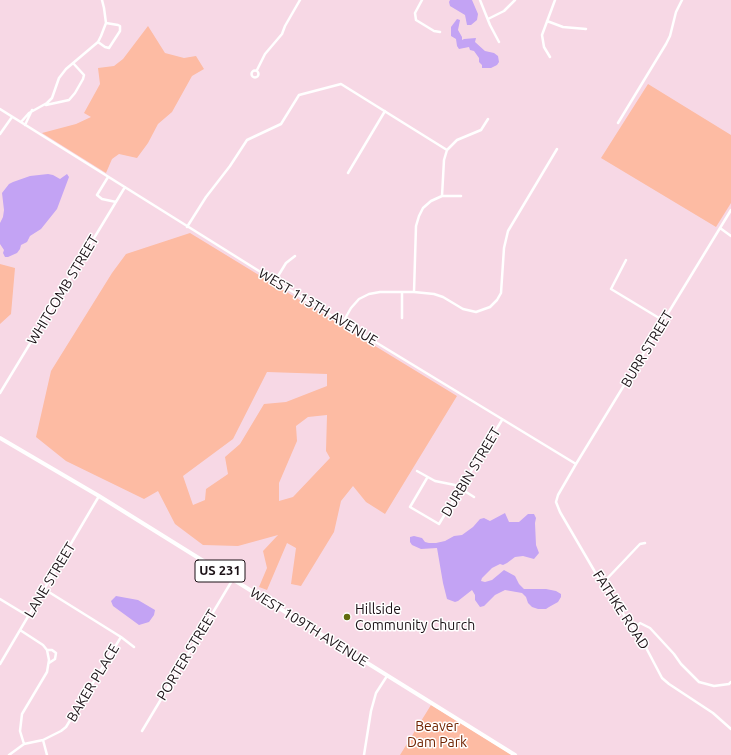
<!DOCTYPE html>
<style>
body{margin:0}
canvas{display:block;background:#f7d8e5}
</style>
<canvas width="731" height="755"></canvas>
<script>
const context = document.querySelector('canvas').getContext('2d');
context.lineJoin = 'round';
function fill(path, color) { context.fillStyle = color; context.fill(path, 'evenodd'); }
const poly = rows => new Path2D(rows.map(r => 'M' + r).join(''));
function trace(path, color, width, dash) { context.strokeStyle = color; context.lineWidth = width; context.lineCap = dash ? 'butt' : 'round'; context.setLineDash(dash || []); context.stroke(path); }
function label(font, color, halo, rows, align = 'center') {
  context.font = font + ' Ubuntu,sans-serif'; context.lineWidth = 3; context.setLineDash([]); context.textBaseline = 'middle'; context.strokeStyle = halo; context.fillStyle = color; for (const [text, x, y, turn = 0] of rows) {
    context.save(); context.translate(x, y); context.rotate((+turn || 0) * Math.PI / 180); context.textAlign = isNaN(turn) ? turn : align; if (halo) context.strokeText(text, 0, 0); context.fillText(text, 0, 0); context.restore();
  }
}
const green = poly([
 [148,26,165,53,184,58,196,56,204,69,192,76,172,112,158,124,148,143,137,158,119,154,112,159,106,173,42,133,76,124,91,117,84,113,100,84,98,68,114,66,123,59],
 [648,84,731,135,731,203,716,227,601,158],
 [190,233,457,396,385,514,366,502,353,486,341,501,334,532,301,586,291,584,296,548,287,543,267,590,259,587,267,568,263,551,278,535,238,546,203,545,175,524,158,491,144,499,66,461,36,437,51,371,112,273,126,254],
 [267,372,327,374,327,386,286,402,264,404,240,444,225,457,228,474,206,489,205,500,193,505,183,476,233,439],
 [327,415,326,451,330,458,293,497,279,501,279,483,297,441,296,426,308,417],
 [0,264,15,268,11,314,0,324],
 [431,705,512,755,400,755]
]);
const water = poly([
 [450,0,472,0,478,14,477,20,471,25,467,25,465,15,450,6,449,2],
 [457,19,460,20,458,30,462,37,462,40,464,39,476,38,475,42,485,51,494,53,498,56,499,62,497,65,491,68,482,68,482,65,479,62,479,58,474,51,470,50,469,47,459,49,457,46,456,39,451,36,451,27],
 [48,174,53,175,60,179,67,174,69,177,57,209,41,229,30,236,27,242,21,245,20,249,17,253,8,257,5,257,3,253,4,250,0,244,0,223,3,217,4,210,2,193,9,184,13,182,30,176],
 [505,513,509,522,519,522,528,514,534,514,536,518,535,523,536,545,539,553,534,559,523,556,515,557,507,563,503,565,500,564,492,568,482,578,481,581,485,582,492,580,504,570,515,576,519,584,524,589,546,589,556,591,561,594,561,597,558,602,549,607,546,609,538,609,532,607,528,603,526,597,522,593,505,590,495,595,484,606,480,607,475,600,475,595,472,590,458,601,455,602,447,599,443,583,437,548,421,549,412,545,410,542,410,537,414,536,422,538,425,542,429,543,436,543,445,541,454,536,462,535,473,527,480,519,484,518,490,521],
 [116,596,138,600,155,610,154,615,149,622,139,625,113,606,111,601]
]);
const street = poly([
 [422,0,415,13,416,20,434,31,440,32],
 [480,0,490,25,499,42],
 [488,19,504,11,515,0],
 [547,21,563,27,586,29],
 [98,42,105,47,109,48,120,31,120,26,118,25,106,23],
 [550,57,544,47,542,35,555,0],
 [257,70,265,54,282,34,285,26,300,0],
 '251.5 74a3.5 3.5 0 1 1 7 0a3.5 3.5 0 1 1-7 0Z',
 [46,105,69,100,75,93,83,79,84,75,73,63],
 [0,109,275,281,576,464],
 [21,122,29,113,47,103,52,98,59,78,66,69,98,42,101,36,106,23,104,8,102,0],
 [618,123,666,44,670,36,676,12,682,0],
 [25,125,32,110],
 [0,134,12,117],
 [348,173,385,111],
 [108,177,97,195,102,199,116,202],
 [442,196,444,160,447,150,457,140,481,130,488,119],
 [731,210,576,464,558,495,556,502,560,512,602,584,642,640,662,678,669,684,713,713,731,729],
 [187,227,206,197,230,166,247,140,281,124,299,95,341,84,447,150],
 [720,228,731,236],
 [626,260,611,289,664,321],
 [275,281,286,263,295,256],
 [414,292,416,226,419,216,423,208,431,201,442,196,461,196],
 [402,318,402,293],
 [343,322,351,308,359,299,369,294,380,292,414,292,434,294,443,297,463,309,476,312,490,307,497,300,501,293,504,248,508,231,557,149],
 [0,393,125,187],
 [417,471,435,481,455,485,474,497],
 [427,478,410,507,439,524,502,420],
 [602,584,640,544,645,543],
 [44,589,121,637,134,647],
 [0,599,28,616],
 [20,630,43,645,47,650,49,660,47,672,22,714,20,731,24,744],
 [634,630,640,623,650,628,674,654,681,664,699,682,714,686,729,684,731,682],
 [47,650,52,650,56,653,55,659,49,663],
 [0,664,99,496],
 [142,731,233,579],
 [43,740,47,755],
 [9,755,24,744,43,740,61,731,66,727,121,637],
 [364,755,371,711,376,693,387,676]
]);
const primary = poly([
 [0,438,99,496,515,755]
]);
const markers = [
 [347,617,4,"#626a0f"]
];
const shields = [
 [220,571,50]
];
const shieldNames = [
 ["US 231",220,571]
];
const streetNames = [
 ["WHITCOMB STREET",63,290,-59],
 ["WEST 113TH AVENUE",318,307,31],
 ["BURR STREET",647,349,-59],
 ["DURBIN STREET",471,472,-59],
 ["LANE STREET",50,580,-59],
 ["FATHKE ROAD",621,610,57],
 ["WEST 109TH AVENUE",309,627,32],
 ["PORTER STREET",187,655,-59],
 ["BAKER PLACE",93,683,-59]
];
const poiNames = [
 ["Hillside",355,609],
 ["Community Church",355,625]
];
const parkNames = [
 ["Beaver",437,726],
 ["Dam Park",437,742]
];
fill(green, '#fdbba3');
fill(water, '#c3a3f4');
trace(street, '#fff', 2.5);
trace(primary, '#fff', 4);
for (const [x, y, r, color] of markers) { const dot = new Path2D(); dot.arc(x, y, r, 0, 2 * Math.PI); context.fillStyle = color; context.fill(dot); trace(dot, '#fff', 1.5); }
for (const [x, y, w] of shields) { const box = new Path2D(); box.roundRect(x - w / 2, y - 11, w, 22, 3); context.fillStyle = '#fff'; context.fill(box); trace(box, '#1b1116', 1); }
label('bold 13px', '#1b1116', null, shieldNames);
label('14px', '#1b1116', '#fff', streetNames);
label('14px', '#1b1116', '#fff', poiNames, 'left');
label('14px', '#702300', '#fff', parkNames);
</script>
